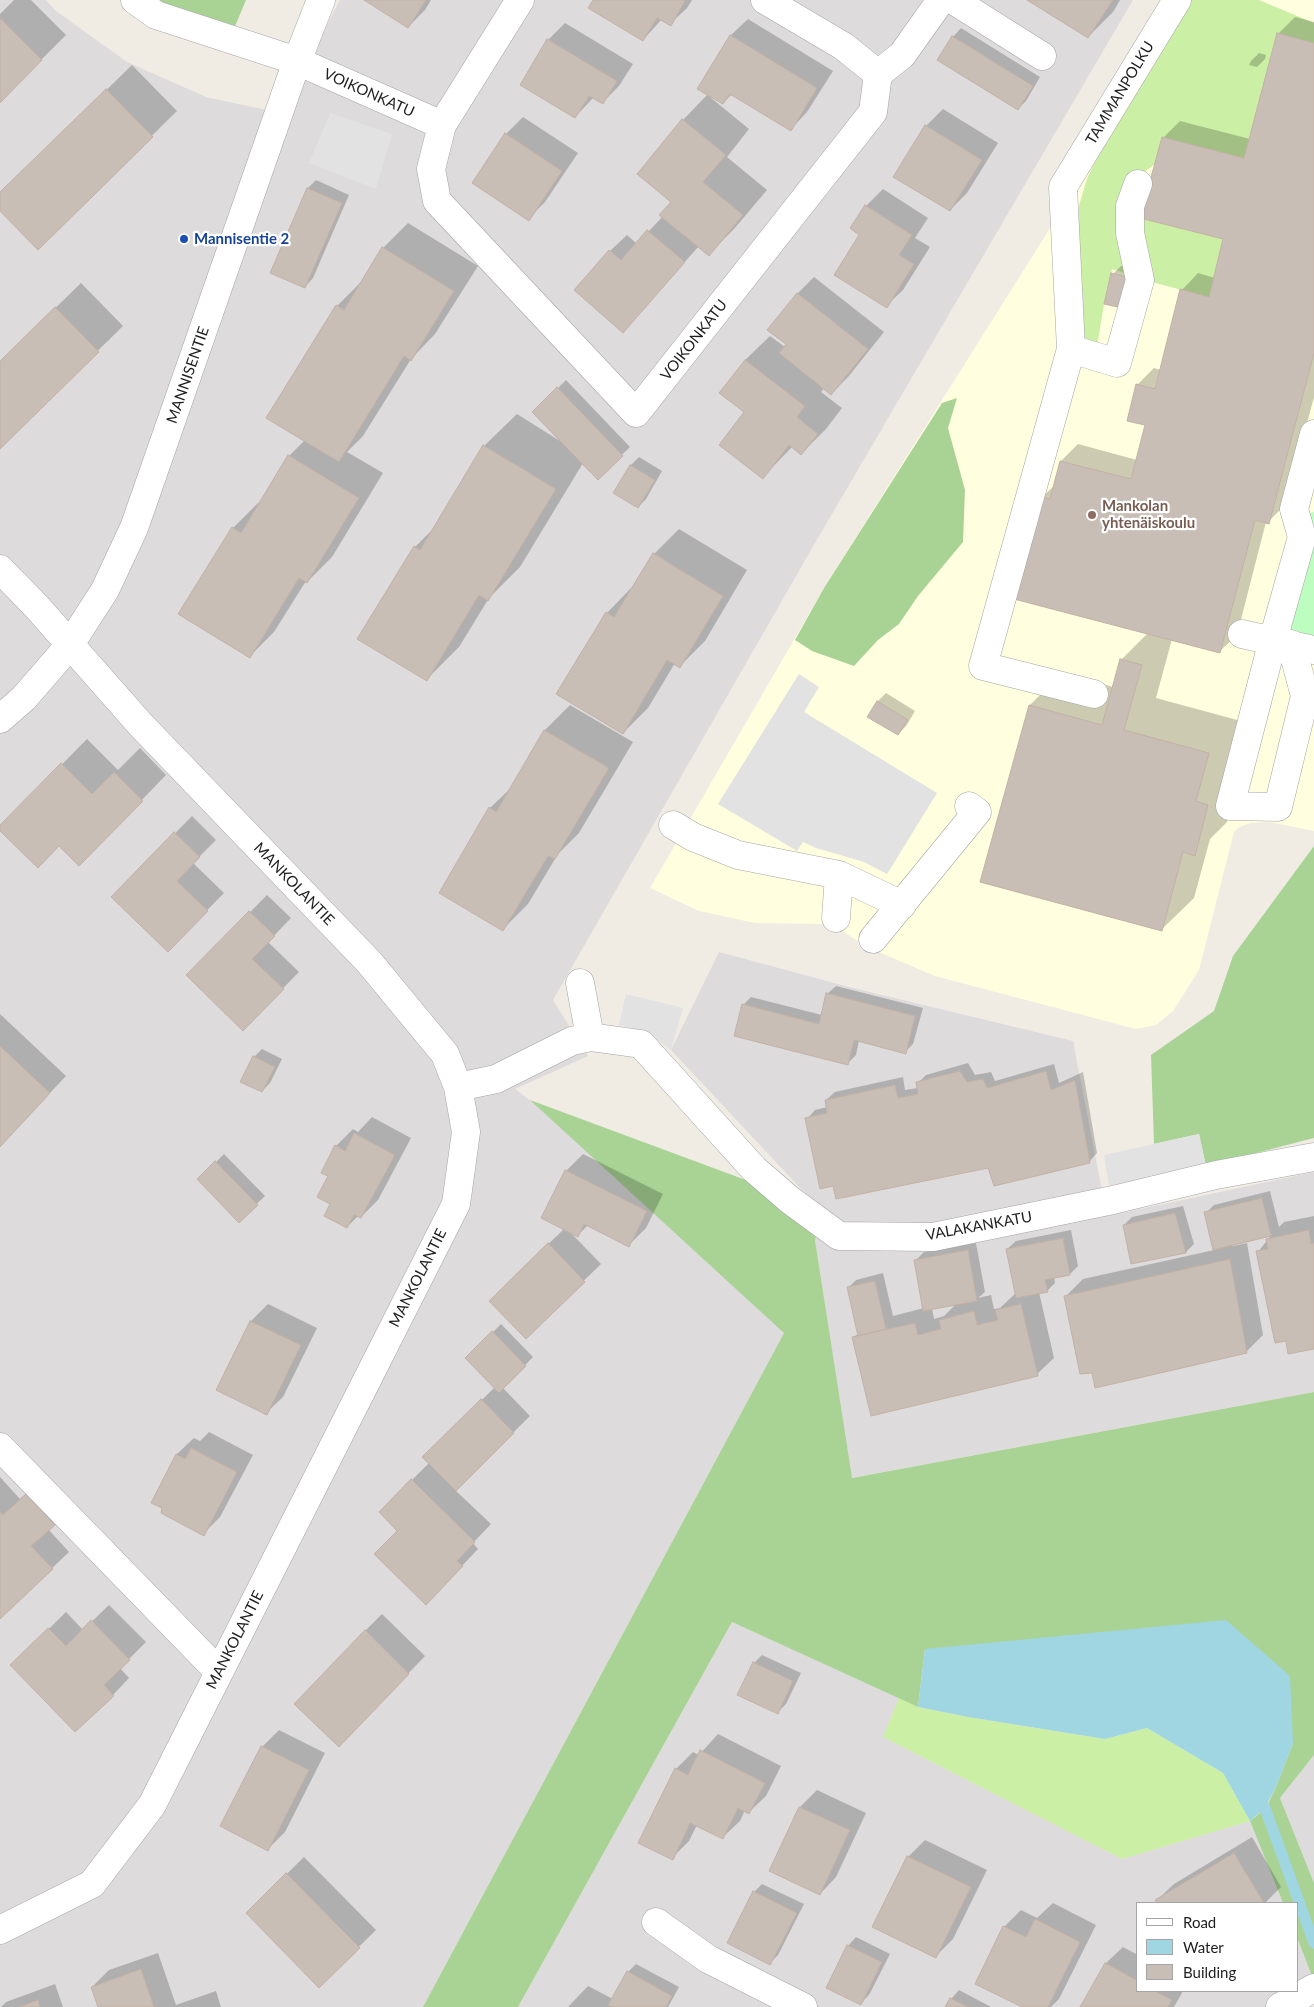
<!DOCTYPE html>
<meta charset="utf-8">
<style>
body{margin:0}
#map{position:relative;width:1314px;height:2007px;overflow:hidden;background:#f0ece4;font-family:Lato,sans-serif}
canvas{display:block}
.legend{position:absolute;left:1136px;top:1902px;width:162px;height:90px;box-sizing:border-box;background:#fff;border:1px solid #a5a5a5;margin:0;padding:6px 9px;list-style:none;font-size:15px;color:#1e1e1e}
.legend li{display:flex;align-items:center;gap:10px;height:25px}
.legend b{width:25px;border:1px solid #a5a5a5}
</style>
<div id="map">
<canvas width="1314" height="2007"></canvas>
<ul class="legend">
<li><b style="height:6px;background:#fff"></b>Road</li>
<li><b style="height:14px;background:#a0d5e2"></b>Water</li>
<li><b style="height:14px;background:#c9beb6"></b>Building</li>
</ul>
</div>
<script>
const context = document.querySelector('canvas').getContext('2d');
context.lineJoin = 'round';
function fill(path, color) { context.fillStyle = color; context.fill(path, 'evenodd'); }
const poly = rows => new Path2D(rows.map(r => 'M' + r).join(''));
function trace(path, color, width, dash) { context.strokeStyle = color; context.lineWidth = width; context.lineCap = dash ? 'butt' : 'round'; context.setLineDash(dash || []); context.stroke(path); }
function label(font, color, halo, rows, align = 'center') {
  context.font = font + ' Lato,sans-serif'; context.lineWidth = 4.5; context.setLineDash([]); context.textBaseline = 'middle'; context.strokeStyle = halo; context.fillStyle = color; for (const [text, x, y, turn = 0] of rows) {
    context.save(); context.translate(x, y); context.rotate((+turn || 0) * Math.PI / 180); context.textAlign = isNaN(turn) ? turn : align; if (halo) context.strokeText(text, 0, 0); context.fillText(text, 0, 0); context.restore();
  }
}
const residential = poly([
 [0,0,46,0,56,11,127,62,206,97,290,115,320,37,340,0,1133,0,815,543,553,1000,588,1056,515,1089,530,1100,634,1161,784,1333,423,2007,0,2007],
 [719,952,849,987,1073,1041,1107,1216,1314,1172,1314,1392,851,1478,815,1239,824,1209,802,1190,671,1050],
 [732,1622,899,1698,883,1737,1122,1859,1250,1821,1283,1903,1138,1903,1138,1991,1298,1991,1298,1940,1312,1976,1296,2007,518,2007],
 [1314,1755,1314,1883,1280,1798]
]);
const education = poly([
 [1190,0,1314,0,1314,831,1269,822,1251,823,1239,827,1234,832,1199,970,1173,1011,1156,1025,1136,1029,935,976,869,948,839,929,821,924,755,923,699,911,650,888,824,588,1106,139]
]);
const grass = poly([
 [1190,0,1259,0,1314,23,1314,43,1277,34,1244,158,1155,164,1136,178,1132,275,1112,269,1104,304,1097,346,1084,342,1076,257,1079,206,1087,179,1106,139],
 [1140,218,1223,239,1209,297,1144,280],
 [899,1698,918,1707,968,1717,1105,1739,1147,1728,1223,1773,1250,1821,1122,1859,883,1737]
]);
const forest = poly([
 [155,0,246,0,233,31],
 [957,398,948,428,965,490,963,542,918,596,899,624,878,640,854,666,812,651,795,640,824,588,942,403],
 [1314,846,1314,1138,1206,1166,1199,1134,1154,1144,1151,1055,1214,1011,1233,956],
 [530,1100,824,1209,815,1240,852,1478,1314,1392,1314,1755,1280,1798,1314,1883,1314,1975,1312,1976,1298,1940,1298,1903,1283,1903,1250,1821,1266,1808,1276,1787,1293,1743,925,1649,918,1707,732,1622,518,2007,423,2007,784,1333]
]);
const park = poly([
 [1314,512,1314,639,1284,631,1303,514]
]);
const parking = poly([
 [330,113,392,134,376,189,309,163],
 [799,674,819,687,804,712,937,793,887,874,864,862,816,848,803,842,797,851,718,804],
 [626,994,683,1008,671,1050,646,1032,619,1025],
 [1199,1134,1206,1166,1109,1186,1104,1155]
]);
const water = poly([
 [1226,1620,1290,1676,1293,1743,1276,1787,1265,1808,1250,1821,1223,1773,1147,1728,1105,1739,968,1717,918,1707,925,1649]
]);
const shadow = poly([
 [14,0,31,0,66,35,0,101,0,14],
 [366,0,431,0,425,10,408,27],
 [594,0,692,0,687,8,670,24,662,19,643,40],
 [1029,0,1120,0,1113,12,1088,37],
 [1295,17,1314,22,1314,397,1285,505,1268,522,1266,522,1237,635,1220,651,1172,639,1156,698,1241,721,1240,773,1227,822,1210,839,1194,898,1161,930,1030,705,1062,673,1113,687,1121,660,1148,633,1042,497,1055,485,1061,461,1078,444,1137,460,1146,425,1137,385,1154,368,1161,370,1182,290,1198,273,1215,278,1225,238,1163,138,1180,121,1250,139,1278,34],
 [748,19,833,71,807,112,791,129,732,94,723,103,711,95,710,97,749,129,727,157,767,190,734,229,709,254,699,246,623,331,610,251,627,235,637,244,663,216,672,201,683,120,708,94,699,88,731,35],
 [565,23,633,64,619,86,602,103,594,97,575,117,521,84,548,40],
 [961,28,1040,77,1026,101,1018,109,938,59,953,37],
 [1259,53,1266,55,1265,59,1257,67,1249,65,1251,61],
 [132,65,177,111,38,248,0,209,0,194],
 [943,109,998,143,967,193,950,210,926,126],
 [523,117,578,153,545,202,528,219,506,134],
 [316,180,349,195,313,278,305,287,272,272,308,188],
 [883,189,928,218,915,238,930,247,903,290,886,306,861,234,866,206],
 [408,223,478,266,435,334,411,359,363,436,347,452,383,473,332,557,307,582,306,581,274,632,250,656,233,528,258,503,260,504,289,456,305,440,337,306,362,281,383,248],
 [1121,266,1137,270,1130,299,1113,274],
 [814,277,884,332,848,377,831,394,824,388,821,392,842,408,826,429,801,454,792,447,763,477,746,412,745,360,770,336,785,347,788,344,769,329,798,293],
 [81,283,123,326,0,447,0,362],
 [566,380,630,447,598,478,583,463,520,567,489,598,459,647,426,680,415,547,437,525,484,446,517,414,560,441,534,412],
 [639,457,662,471,646,499,638,507,615,493,631,465],
 [679,529,747,570,705,641,680,666,675,663,648,708,623,733,607,613,631,588,633,589,654,554],
 [886,693,915,711,906,726,898,734,869,716,878,701],
 [570,705,633,742,579,833,558,854,528,904,503,929,490,808,513,786,545,730],
 [87,739,118,770,140,748,166,775,104,839,59,845,0,829,0,827],
 [192,816,216,840,193,863,224,893,168,950,113,896],
 [267,895,291,918,268,942,299,972,243,1029,188,975],
 [836,986,923,1008,913,1044,905,1052,859,1040,856,1055,847,1064,743,1005,751,997,822,1015,827,994],
 [0,1014,66,1076,0,1146],
 [262,1049,282,1059,270,1083,262,1091,254,1057],
 [968,1063,975,1075,991,1072,995,1081,1054,1064,1059,1083,1083,1072,1097,1153,1089,1162,989,1166,834,1184,807,1119,815,1110,828,1107,826,1100,835,1092,903,1077,905,1090,918,1088,918,1083,926,1075],
 [372,1117,411,1138,378,1200,361,1217,358,1216,347,1227,332,1204,330,1175,336,1146,353,1129,358,1132],
 [224,1154,265,1196,239,1221,199,1179],
 [583,1154,663,1194,646,1228,629,1245,588,1225,578,1235,570,1232,601,1264,526,1337,507,1284,564,1229,566,1171],
 [1270,1191,1279,1227,1284,1222,1314,1216,1314,1347,1258,1252,1272,1234,1232,1244,1233,1246,1247,1243,1263,1335,1246,1352,1093,1372,1066,1296,1083,1279,1214,1250,1206,1213,1214,1205],
 [1183,1206,1194,1244,1186,1252,1132,1262,1124,1225,1132,1217],
 [1071,1230,1078,1266,1070,1274,1054,1277,1055,1283,1047,1291,1039,1292,1054,1358,1037,1374,853,1338,859,1333,848,1288,856,1280,883,1273,893,1316,924,1308,916,1260,924,1252,976,1243,985,1292,978,1298,991,1295,994,1309,1000,1308,1016,1293,1007,1249,1016,1241],
 [957,1303,944,1316,934,1319,932,1308],
 [268,1304,317,1328,283,1397,266,1413,218,1390,251,1321],
 [501,1324,533,1357,503,1388,530,1416,455,1490,491,1524,473,1543,478,1549,443,1586,399,1531,380,1512,429,1463,424,1457,495,1387,467,1358],
 [209,1432,253,1455,220,1517,203,1534,152,1502,177,1454,194,1438,200,1441],
 [0,1477,20,1499,43,1478,70,1507,48,1529,69,1552,0,1618],
 [109,1605,146,1642,120,1668,129,1678,113,1695,12,1665,66,1612,83,1630],
 [382,1614,425,1656,355,1729,365,1631],
 [762,1655,801,1673,786,1704,778,1712,754,1663],
 [279,1730,325,1753,285,1832,268,1849,222,1825,262,1747],
 [718,1734,781,1766,766,1796,749,1812,745,1810,740,1821,723,1837,697,1825,689,1841,672,1858,676,1769,693,1752,699,1755],
 [817,1790,866,1813,836,1877,820,1894,771,1871,800,1807],
 [1252,1837,1281,1887,1265,1903,1159,1903,1157,1900,1174,1884],
 [925,1840,987,1870,953,1939,936,1956,908,1857],
 [304,1857,376,1930,319,1986,247,1913],
 [762,1884,804,1904,778,1955,770,1963,754,1892],
 [1053,1903,1096,1925,1059,1999,1051,2007,1025,2007,1004,1927,1021,1910,1037,1918],
 [856,1937,890,1954,869,1995,861,2003,828,1987,848,1946],
 [1123,1947,1138,1955,1138,1991,1183,1991,1174,2007,1082,2007,1106,1963],
 [158,1953,176,2005,216,1991,221,2007,99,2007,92,1987,109,1970],
 [636,1964,679,1987,668,2007,568,2007,588,1986,613,1999,628,1972],
 [55,1984,63,2007,1,2007,6,2002],
 [959,1990,991,2007,947,2007,951,1999]
]);
const stream = poly([
 [1265,1808,1314,1943]
]);
const building = poly([
 [364,0,426,0,408,28,364,0],
 [593,0,684,0,685,1,671,26,657,18,643,41,588,8,593,0],
 [1027,0,1113,0,1088,38,1027,0],
 [0,18,42,60,0,103,0,18],
 [1277,33,1314,43,1314,353,1269,524,1255,520,1220,653,1014,599,1041,497,1050,499,1060,461,1131,479,1145,425,1127,421,1136,384,1155,389,1180,289,1209,297,1223,239,1140,218,1162,137,1244,158,1277,33],
 [730,35,817,88,791,131,730,94,723,104,697,89,730,35],
 [952,36,1033,86,1018,110,937,60,952,36],
 [547,39,617,81,603,104,589,96,575,118,520,85,547,39],
 [106,89,153,137,38,250,0,211,0,192,106,89],
 [682,119,726,155,703,182,743,215,709,256,659,215,671,202,637,174,682,119],
 [925,125,982,160,950,211,893,177,925,125],
 [505,133,562,171,529,221,472,183,505,133],
 [307,188,342,203,305,288,270,273,307,188],
 [865,205,912,235,899,255,914,264,887,308,834,275,859,235,850,228,865,205],
 [647,230,685,262,623,333,574,290,609,250,621,260,647,230],
 [382,247,454,291,411,361,404,356,339,462,266,418,336,305,344,310,382,247],
 [1111,273,1130,278,1122,308,1104,304,1111,273],
 [797,293,868,349,831,395,779,353,786,344,767,330,797,293],
 [55,307,99,352,0,449,0,361,55,307],
 [745,360,805,406,797,417,818,434,801,455,789,445,763,479,719,445,744,412,719,393,745,360],
 [557,387,623,456,598,480,532,412,557,387],
 [483,445,556,489,488,601,479,595,427,681,357,639,414,546,420,550,483,445],
 [288,455,359,498,307,583,299,578,250,658,178,614,232,527,241,533,288,455],
 [630,465,655,480,638,508,613,493,630,465],
 [653,553,723,596,680,668,667,660,623,734,556,694,606,612,614,617,653,553],
 [1120,659,1142,665,1124,730,1209,753,1196,801,1208,805,1195,856,1183,852,1162,931,980,882,1029,705,1102,725,1120,659],
 [877,701,908,720,898,735,867,717,877,701],
 [544,730,609,768,555,859,548,856,503,931,439,893,489,807,496,812,544,730],
 [61,763,92,794,114,772,143,801,79,866,59,846,38,868,0,831,0,825,61,763],
 [174,832,200,857,177,881,208,911,168,952,111,897,174,832],
 [249,911,275,936,252,959,284,989,243,1031,186,975,249,911],
 [826,993,915,1016,906,1054,854,1040,848,1065,734,1036,742,1004,819,1024,826,993],
 [0,1046,50,1093,0,1147,0,1046],
 [253,1056,275,1067,262,1092,240,1082,253,1056],
 [960,1071,967,1082,983,1079,987,1088,1046,1071,1051,1090,1075,1080,1090,1163,994,1186,988,1168,836,1199,833,1186,820,1189,805,1118,827,1113,825,1100,895,1085,898,1098,918,1094,916,1082,960,1071],
 [354,1133,395,1155,361,1218,354,1215,347,1228,324,1216,330,1204,317,1197,328,1176,321,1173,335,1145,345,1151,354,1133],
 [215,1161,258,1205,239,1223,197,1179,215,1161],
 [565,1170,647,1211,629,1247,584,1224,578,1237,541,1218,565,1170],
 [1262,1198,1271,1236,1213,1250,1204,1212,1262,1198],
 [1175,1213,1186,1253,1131,1264,1123,1225,1175,1213],
 [1309,1230,1311,1244,1314,1243,1314,1349,1288,1354,1286,1341,1275,1343,1256,1251,1268,1249,1266,1239,1309,1230],
 [1063,1238,1070,1275,1045,1280,1048,1292,1016,1298,1006,1249,1063,1238],
 [548,1243,585,1282,526,1339,489,1301,548,1243],
 [968,1250,977,1301,923,1311,914,1260,968,1250],
 [1230,1259,1247,1353,1095,1388,1092,1373,1080,1374,1064,1296,1230,1259],
 [875,1281,886,1329,858,1336,847,1287,875,1281],
 [1021,1304,1038,1376,871,1416,852,1337,915,1323,918,1335,941,1329,939,1320,974,1311,977,1325,998,1320,995,1310,1021,1304],
 [250,1321,301,1345,267,1415,216,1390,250,1321],
 [492,1331,526,1366,499,1393,465,1358,492,1331],
 [481,1399,514,1433,456,1491,422,1457,481,1399],
 [191,1448,237,1472,204,1536,161,1513,162,1508,151,1503,176,1454,185,1459,191,1448],
 [411,1479,475,1542,457,1561,463,1566,426,1605,374,1554,397,1531,379,1512,411,1479],
 [26,1494,55,1525,31,1546,53,1569,0,1619,0,1512,3,1515,26,1494],
 [91,1620,130,1660,104,1685,114,1696,75,1732,10,1665,48,1628,66,1646,91,1620],
 [365,1630,409,1674,339,1747,294,1704,365,1630],
 [753,1662,793,1681,778,1714,737,1695,753,1662],
 [261,1746,309,1770,268,1851,220,1826,261,1746],
 [700,1750,765,1783,749,1814,738,1808,723,1839,690,1823,673,1860,638,1843,675,1768,688,1775,700,1750],
 [799,1807,850,1830,820,1895,769,1871,799,1807],
 [1234,1853,1264,1903,1157,1903,1155,1900,1234,1853],
 [907,1856,971,1887,936,1958,872,1927,907,1856],
 [286,1873,360,1948,319,1988,246,1913,286,1873],
 [753,1891,797,1913,770,1965,727,1943,753,1891],
 [1035,1919,1080,1942,1048,2007,1022,2007,975,1984,1003,1926,1026,1937,1035,1919],
 [847,1945,882,1962,861,2005,826,1988,847,1945],
 [1105,1963,1138,1981,1138,1991,1155,1991,1172,2000,1168,2007,1080,2007,1105,1963],
 [141,1969,154,2007,98,2007,91,1987,141,1969],
 [627,1971,672,1996,666,2007,613,2007,608,2005,627,1971],
 [950,1998,968,2007,945,2007,950,1998],
 [38,2000,40,2007,19,2007,38,2000]
]);
const minor = poly([
 [135,0,156,15,297,61,442,125],
 [520,0,442,125,431,169,437,201,636,413,873,112,878,74,843,46,765,0],
 [953,0,1042,56],
 [878,74,902,55,941,0],
 [1071,349,1117,363,1140,280,1130,233,1130,206,1138,184],
 [0,569,37,607,140,724,369,962,445,1054,458,1087,466,1132,456,1204,152,1805,92,1884,0,1930],
 [1242,634,1314,650],
 [1291,644,1305,696,1278,807,1230,806,1273,640,1302,537,1294,509,1314,434],
 [1094,694,983,666,1071,349,1063,187,1177,0],
 [0,719,24,698,69,646,105,590,134,528,297,61,321,0],
 [673,825,693,837,738,855,839,875],
 [836,918,839,875,902,905],
 [873,939,977,812,969,806],
 [580,983,590,1037],
 [458,1087,496,1079,572,1041,590,1037,641,1044,754,1169,790,1200,839,1236,933,1237,1113,1200,1216,1175,1314,1157],
 [0,1447,219,1672],
 [656,1922,708,1959,803,2007],
 [1280,2007,1314,1988]
]);
const markers = [
 [184,239,5,"#1a4fb4"],
 [1092,515,5,"#8d6e63"]
];
const streetNames = [
 ["VOIKONKATU",369,93,24],
 ["TAMMANPOLKU",1120,93,-59],
 ["VOIKONKATU",694,340,-52],
 ["MANNISENTIE",188,375,-71],
 ["MANKOLANTIE",294,884,46],
 ["VALAKANKATU",979,1226,-10],
 ["MANKOLANTIE",418,1278,-63],
 ["MANKOLANTIE",235,1640,-63]
];
const transitNames = [
 ["Mannisentie 2",194,239]
];
const educationNames = [
 ["Mankolan",1102,506],
 ["yhtenäiskoulu",1102,523]
];
fill(residential, '#dddbdb');
fill(education, '#fffede');
fill(grass, '#cbefa5');
fill(forest, '#a9d395');
fill(park, '#bdfec0');
fill(parking, '#e2e2e2');
fill(water, '#a0d5e2');
fill(shadow, '#0003');
trace(stream, '#a0d5e2', 11);
fill(building, '#c9beb6');
trace(building, '#c3b1a5', 1);
trace(minor, '#a5a5a5', 29);
trace(minor, '#fff', 28);
for (const [x, y, r, color] of markers) { const dot = new Path2D(); dot.arc(x, y, r, 0, 2 * Math.PI); context.fillStyle = color; context.fill(dot); trace(dot, '#fff', 2); }
label('15px', '#1e1e1e', '#fff', streetNames);
label('bold 15px', '#164399', '#fff', transitNames, 'left');
label('bold 15px', '#785e54', '#fff', educationNames, 'left');
</script>
